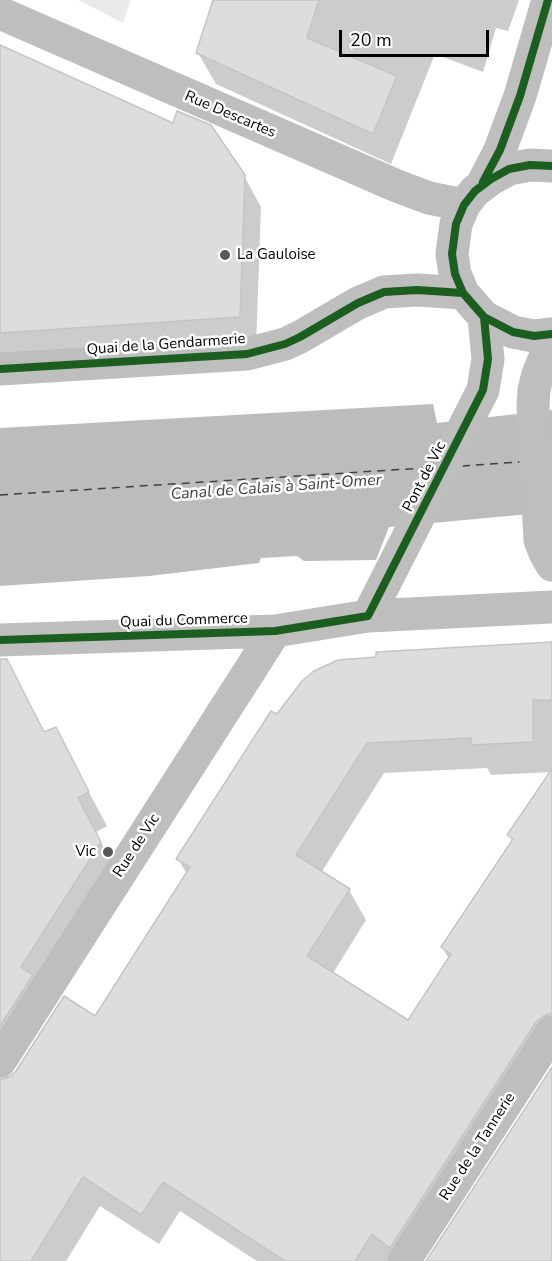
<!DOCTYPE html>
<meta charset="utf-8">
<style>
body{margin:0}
#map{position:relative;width:552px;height:1261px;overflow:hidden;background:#fff;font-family:"Nunito Sans",sans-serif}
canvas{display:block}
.scale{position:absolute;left:339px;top:30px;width:150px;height:27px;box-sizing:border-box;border:3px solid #000;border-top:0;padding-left:8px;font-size:18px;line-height:21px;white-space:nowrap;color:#000;-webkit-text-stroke:4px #fff;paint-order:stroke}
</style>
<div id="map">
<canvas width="552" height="1261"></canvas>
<div class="scale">20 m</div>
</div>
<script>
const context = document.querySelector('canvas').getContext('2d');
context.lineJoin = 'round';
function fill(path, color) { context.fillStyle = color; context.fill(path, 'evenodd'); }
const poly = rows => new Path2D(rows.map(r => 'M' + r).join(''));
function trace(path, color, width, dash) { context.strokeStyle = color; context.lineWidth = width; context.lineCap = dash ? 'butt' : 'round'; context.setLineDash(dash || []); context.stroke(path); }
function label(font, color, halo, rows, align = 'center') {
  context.font = font + ' "Nunito Sans",sans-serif'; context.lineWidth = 5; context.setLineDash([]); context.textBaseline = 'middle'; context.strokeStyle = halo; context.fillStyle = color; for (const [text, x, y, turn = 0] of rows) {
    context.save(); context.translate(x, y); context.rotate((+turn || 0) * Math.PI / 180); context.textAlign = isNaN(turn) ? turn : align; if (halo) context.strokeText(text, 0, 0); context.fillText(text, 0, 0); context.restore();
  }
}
const green = poly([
 [78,0,131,0,123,23]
]);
const water = poly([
 [433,404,437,423,552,410,552,512,389,527,376,560,304,561,297,556,261,558,259,563,149,576,0,586,0,428]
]);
const shadow = poly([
 [215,0,519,0,508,31,496,28,483,72,435,54,391,164,216,84,198,53],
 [0,47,244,176,261,207,256,347,0,364],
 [552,644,552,1054,418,1261,257,1261,180,1211,159,1244,100,1206,66,1261,0,1261,0,1136,95,1018,187,874,178,859,277,716],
 [487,768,491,775,552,772,509,835,513,842,442,947,449,959,409,1022,333,973,366,920,349,890,321,873,384,773],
 [0,686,19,686,45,733,55,729,107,826,96,832,119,877,51,1009,3,1085,0,1094]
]);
const ferry = poly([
 [462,466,520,462],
 [0,495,424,468]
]);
const building = poly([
 [213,0,319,0,307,38,397,76,373,134,196,53,213,0],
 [0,45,173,123,177,111,211,125,245,175,240,317,0,333,0,45],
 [552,642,552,700,533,700,533,742,472,745,471,738,367,743,296,855,350,889,307,956,408,1020,451,954,441,947,513,839,507,835,552,769,552,1013,543,1016,536,1022,390,1248,372,1234,355,1261,285,1261,163,1182,141,1215,83,1177,31,1261,0,1261,0,1080,9,1077,16,1071,64,996,95,1016,190,867,176,859,271,711,277,714,302,681,314,671,338,660,376,657,376,652,552,642],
 [0,659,7,659,44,732,56,727,89,792,78,798,101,842,21,967,33,975,0,1026,0,659],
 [552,1067,552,1261,426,1261,552,1067]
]);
const minor = poly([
 [552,340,538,374,534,390,533,406,540,540,545,553,552,565],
 [368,616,483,390,488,359,484,317],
 [0,640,275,631,368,616,552,607],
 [0,1061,275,631],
 [404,1261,552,1032]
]);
const tertiary = poly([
 [0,13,397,186,429,198,464,205],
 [552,166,530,165,509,169,491,179,475,191,464,205,456,224,452,254,455,274,463,293,484,317,513,332,534,336,552,334],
 [482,185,500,150,520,96,548,0],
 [0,369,247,354,285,344,300,337,358,303,384,292,417,290,463,293]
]);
const cycleway = poly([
 [552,166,530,165,509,169,491,179,475,191,464,205,456,224,452,254,455,274,463,293,484,317,513,332,534,336,552,334],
 [483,182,500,150,520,96,548,0],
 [0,369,247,354,285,344,300,337,358,303,384,292,417,290,463,293],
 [0,640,275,631,368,616,483,390,488,359,484,317]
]);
const markers = [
 [225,255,6,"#595959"],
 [108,852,6,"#595959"]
];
const streetNames = [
 ["Rue Descartes",230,115,23],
 ["Quai de la Gendarmerie",166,345,-4],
 ["Pont de Vic",425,477,-63],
 ["Quai du Commerce",184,621,-2],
 ["Rue de Vic",137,846,-57],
 ["Rue de la Tannerie",478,1147,-57]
];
const poiNames = [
 ["La Gauloise",237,255],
 ["Vic",96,852,"right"]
];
const waterNames = [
 ["Canal de Calais à Saint-Omer",276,488,-4]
];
fill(green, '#eaeaea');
fill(water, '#bcbcbc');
fill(shadow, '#0003');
trace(ferry, '#414141', 1.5, [8, 6]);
fill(building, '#ddd');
trace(building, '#c5c5c5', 1.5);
trace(minor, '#bebebe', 33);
trace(tertiary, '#bebebe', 33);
trace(cycleway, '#1b5e20', 8);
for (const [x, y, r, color] of markers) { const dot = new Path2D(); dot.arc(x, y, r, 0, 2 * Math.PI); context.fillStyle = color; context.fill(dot); trace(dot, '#fff', 2); }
label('15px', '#000', '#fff', streetNames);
label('15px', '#000', '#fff', poiNames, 'left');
label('italic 16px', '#414141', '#fff', waterNames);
</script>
